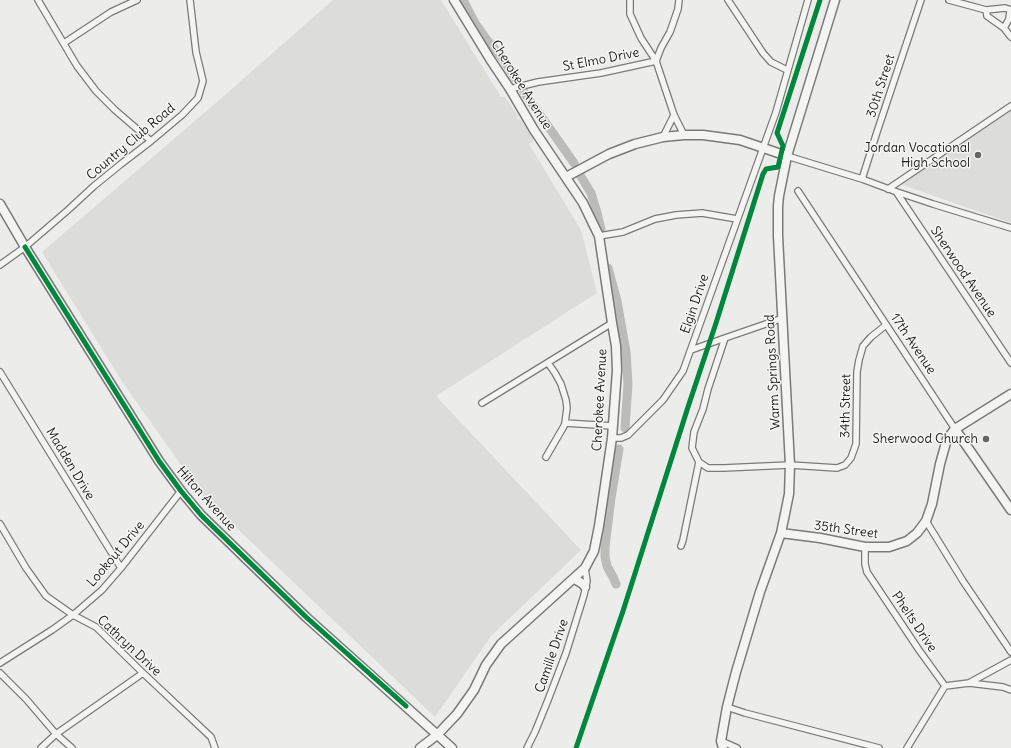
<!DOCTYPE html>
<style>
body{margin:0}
canvas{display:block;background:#ececea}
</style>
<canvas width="1011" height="748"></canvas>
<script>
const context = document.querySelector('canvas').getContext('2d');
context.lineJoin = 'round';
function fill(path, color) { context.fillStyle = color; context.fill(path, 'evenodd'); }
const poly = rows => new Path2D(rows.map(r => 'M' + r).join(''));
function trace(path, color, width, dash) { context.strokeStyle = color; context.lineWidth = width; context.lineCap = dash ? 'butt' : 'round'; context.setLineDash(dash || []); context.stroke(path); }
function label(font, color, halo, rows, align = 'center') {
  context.font = font + ' Delius,sans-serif'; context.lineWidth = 3; context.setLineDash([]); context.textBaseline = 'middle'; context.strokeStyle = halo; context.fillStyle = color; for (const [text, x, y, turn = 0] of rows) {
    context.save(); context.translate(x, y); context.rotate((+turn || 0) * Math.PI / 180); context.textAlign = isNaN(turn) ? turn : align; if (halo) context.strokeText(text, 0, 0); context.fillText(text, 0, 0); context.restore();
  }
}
const built = poly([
 [333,0,441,0,501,97,505,97,518,116,517,119,515,121,518,119,521,120,533,138,533,142,529,144,581,230,597,293,436,396,581,550,491,636,435,717,203,496,123,383,42,252,218,101],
 [1011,111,1011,223,900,184]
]);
const river = poly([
 [463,0,475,23,487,40,504,60,516,79],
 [524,92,574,163],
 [580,175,591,193,596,209,601,229],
 [608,268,617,301,626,352,628,384,625,428],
 [616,584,613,577,607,566,605,557,605,547,611,498,619,449]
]);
const street = poly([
 [38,0,77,66,96,91,115,110,151,141],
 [630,0,630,14,641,38,656,61,674,115,684,135],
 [728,0,763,53,771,62,787,70],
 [949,0,986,10,1005,8,1011,10],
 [986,10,987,16,1004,28,1011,37],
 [1004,28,1009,19,1010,11],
 [64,43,111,12,137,0],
 [510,89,538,82,601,73,656,61,661,48,670,32,678,9,679,0],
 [663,137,674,115],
 [787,156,862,179,897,192,933,204,1011,228],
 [862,179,877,132,921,0],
 [888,189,1011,106],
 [798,191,955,429],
 [897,193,1011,363],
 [599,236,623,232,655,219,676,215,702,213,737,219],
 [0,265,25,247,68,210,94,186,121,164,151,141,182,115,198,98,203,81,196,52,190,0],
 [783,318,725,338,708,389,703,409,694,432,692,448,699,462,708,468,723,468,790,465,837,468,845,465,851,458,856,444,857,372,859,360,863,346,871,337,886,325],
 [691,350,725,338],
 [0,372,121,568],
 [482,403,612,323],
 [565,423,613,426],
 [612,438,621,438,628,435,663,400,683,371,776,112,808,0],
 [546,457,564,426,565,423,567,408,566,400,561,384,555,373,548,363],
 [926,521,963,581,1011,652],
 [0,524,26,568,46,596,73,615,96,627,143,673,211,737,215,748],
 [681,546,683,540,699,462],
 [865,547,865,564,867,572,919,650,945,686,969,683,1003,687,1011,690],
 [0,663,52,630,73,615,102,590,121,568,181,491],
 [0,673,26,699,56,734,72,748],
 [969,683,1011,660],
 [727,707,745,713,879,748],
 [721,741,737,748],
 [41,748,56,734,143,673],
 [527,748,535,732,548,700,566,653,584,595,587,581,585,568],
 [907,748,945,686]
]);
const secondary = poly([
 [566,177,609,154,635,144,663,137,684,135,703,135,740,140,787,156],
 [0,204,25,247,159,461,181,491,201,515,306,617,452,748],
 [955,429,1011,510],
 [781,533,820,538,865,547,889,547,907,541,917,533,926,521,932,504,940,464,947,439,955,429,1011,394],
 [575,579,583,584,585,587],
 [420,748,437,735,457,714,474,690,486,665,501,644,585,568,594,551,599,526,612,438,617,370,616,346,612,323,599,236,583,203,534,130,510,89,490,59,454,0],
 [723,748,721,741,727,707,736,672,760,592,781,533,786,509,789,494,790,465,778,236,778,206,779,196,787,156,835,0]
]);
const cycleway = poly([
 [25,247,159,461,181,491,201,515,306,617,406,706],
 [576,748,623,611,688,407,716,323,763,174,766,169,778,167,783,146,777,133,820,0]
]);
const markers = [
 [978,155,4,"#656564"],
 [986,439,4,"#656564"]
];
const streetNames = [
 ["St Elmo Drive",601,60,-11],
 ["Cherokee Avenue",521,85,58],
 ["30th Street",881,86,-72],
 ["Country Club Road",131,142,-40],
 ["Sherwood Avenue",963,272,56],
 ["Elgin Drive",695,304,-71],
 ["17th Avenue",913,344,56],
 ["Warm Springs Road",773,372,-93],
 ["Cherokee Avenue",600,400,-87],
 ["34th Street",846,406,-89],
 ["Madden Drive",70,464,59],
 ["Hilton Avenue",206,499,48],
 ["35th Street",846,530,8],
 ["Lookout Drive",116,554,-50],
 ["Phelts Drive",914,622,56],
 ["Cathryn Drive",129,646,43],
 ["Camille Drive",552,656,-71]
];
const poiNames = [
 ["Jordan Vocational",970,148],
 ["High School",970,163],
 ["Sherwood Church",978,439]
];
fill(built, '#dcdcd9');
trace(river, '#bbbbb8', 9);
trace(street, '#7a7a79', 8);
trace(secondary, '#7a7a79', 11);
trace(street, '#f4f4f2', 5.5);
trace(secondary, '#f4f4f2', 8);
trace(cycleway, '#00873e', 5);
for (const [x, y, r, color] of markers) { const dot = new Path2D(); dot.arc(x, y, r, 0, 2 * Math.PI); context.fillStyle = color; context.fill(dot); trace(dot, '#f6f6f2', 1.5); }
label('13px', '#1c1c1c', '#f6f6f2', streetNames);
label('13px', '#1c1c1c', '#f6f6f2', poiNames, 'right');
</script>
